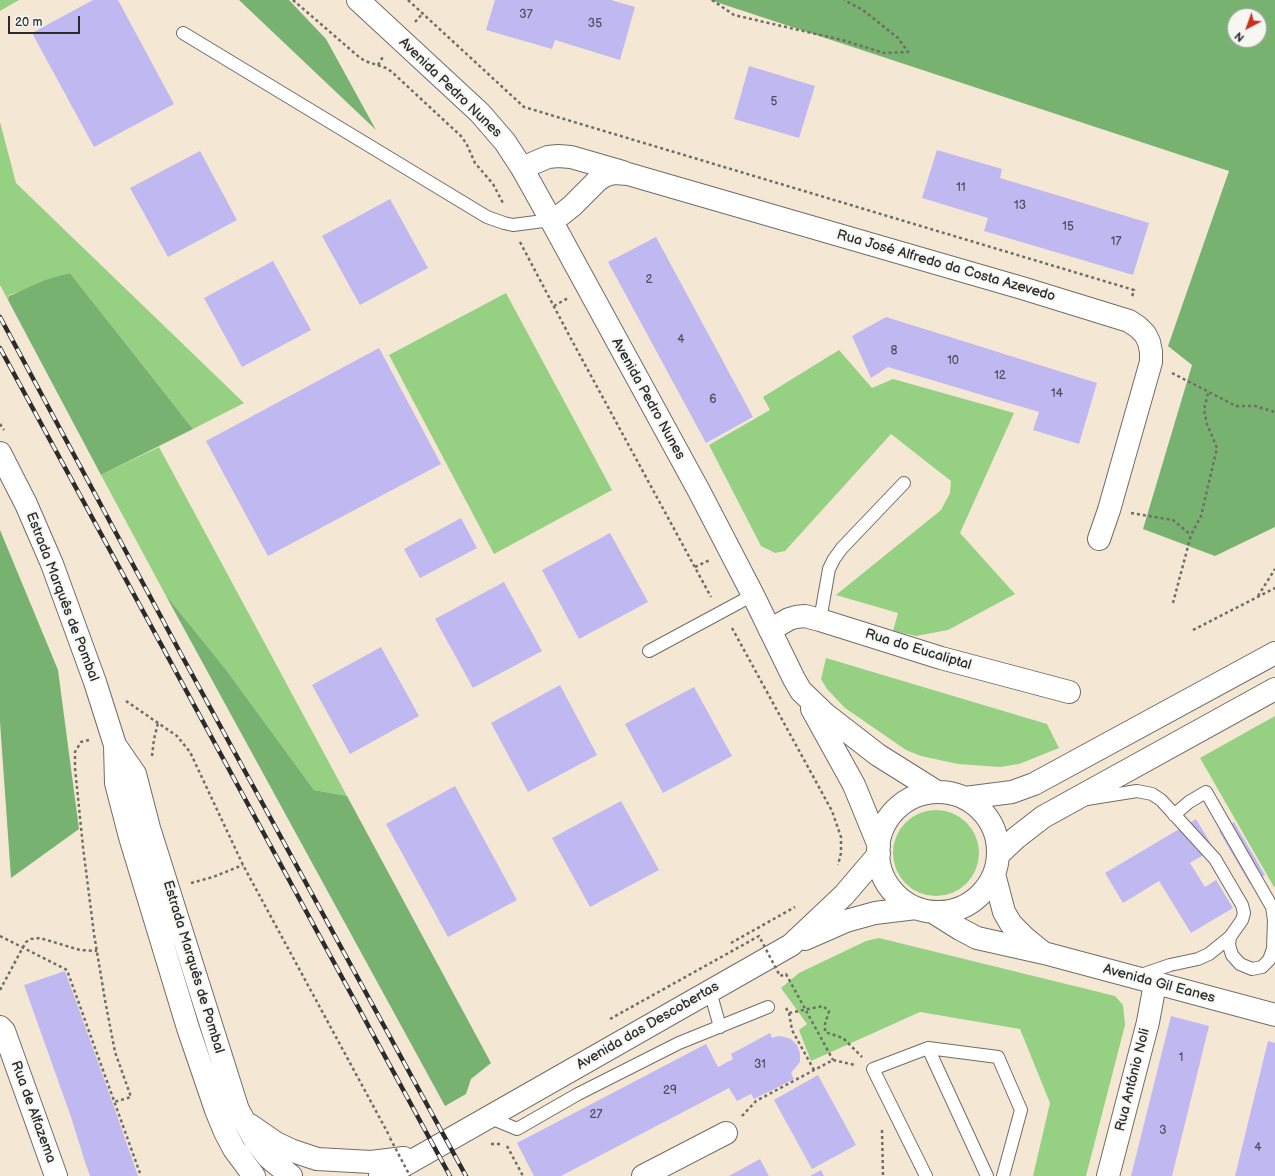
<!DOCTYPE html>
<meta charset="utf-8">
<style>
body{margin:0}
#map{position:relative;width:1275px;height:1176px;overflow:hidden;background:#f4e8d5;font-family:"Balsamiq Sans",sans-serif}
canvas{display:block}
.north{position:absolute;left:1227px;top:8px;width:40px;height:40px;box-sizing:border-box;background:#f6f6f2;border:1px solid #a5a5a2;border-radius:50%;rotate:221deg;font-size:11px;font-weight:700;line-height:16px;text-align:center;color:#2b2b2b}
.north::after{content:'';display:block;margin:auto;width:14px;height:18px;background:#c8321e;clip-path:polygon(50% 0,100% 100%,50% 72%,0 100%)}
.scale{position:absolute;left:8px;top:16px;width:72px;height:18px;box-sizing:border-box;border:2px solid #2b2b2b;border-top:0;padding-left:5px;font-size:12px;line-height:14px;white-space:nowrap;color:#2b2b2b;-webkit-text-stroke:3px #f6f6f2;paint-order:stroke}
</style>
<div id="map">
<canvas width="1275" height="1176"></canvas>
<div class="north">N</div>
<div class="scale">20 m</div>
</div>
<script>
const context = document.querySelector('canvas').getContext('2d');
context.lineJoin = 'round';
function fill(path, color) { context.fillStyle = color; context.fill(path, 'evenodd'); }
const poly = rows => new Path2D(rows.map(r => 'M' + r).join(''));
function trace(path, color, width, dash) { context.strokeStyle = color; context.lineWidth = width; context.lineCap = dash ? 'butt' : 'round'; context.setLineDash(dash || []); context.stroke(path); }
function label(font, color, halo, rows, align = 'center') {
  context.font = font + ' "Balsamiq Sans",sans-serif'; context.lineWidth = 4; context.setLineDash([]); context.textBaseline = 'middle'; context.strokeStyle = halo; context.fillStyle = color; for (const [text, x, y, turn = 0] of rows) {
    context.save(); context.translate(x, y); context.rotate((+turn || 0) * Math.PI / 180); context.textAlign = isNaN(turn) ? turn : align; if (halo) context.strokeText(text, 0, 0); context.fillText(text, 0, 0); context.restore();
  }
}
const green = poly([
 [0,0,19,0,0,11],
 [0,122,16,183,244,403,193,429,70,273,9,295,8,300,0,285],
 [506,293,612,490,494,554,389,355],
 [839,350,872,388,893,379,1014,413,960,533,1015,594,948,630,916,636,893,631,898,613,836,595,941,510,950,493,951,481,891,434,785,551,775,553,761,546,709,445,770,410,763,397],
 [159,447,347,796,314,790,227,671,165,594,101,475],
 [826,658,1047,724,1059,748,1019,764,1000,767,958,764,921,756,906,750,845,708,827,689,821,679],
 [1275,716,1275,886,1274,887,1200,758],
 '893 853a43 43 0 1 1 86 0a43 43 0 1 1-86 0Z',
 [879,938,1115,996,1123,1005,1125,1025,1086,1176,1033,1176,1050,1103,1020,1029,920,1012,811,1061,799,1030,807,1024,781,988,799,973,866,941]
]);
const forest = poly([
 [239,0,289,0,326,39,376,130],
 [710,0,1275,0,1275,527,1215,556,1143,529,1192,365,1168,346,1229,171],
 [1235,16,1259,16,1259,40,1235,40],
 [70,273,193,429,101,475,8,300,9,296,45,280],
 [0,530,58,670,79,829,11,878,0,722],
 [165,594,227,671,314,790,347,796,491,1063,471,1079,466,1094,445,1106]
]);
const building = poly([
 [93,0,118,0,174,104,94,147,32,33],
 [495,0,611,0,635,7,620,60,555,40,552,49,486,30],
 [749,66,815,86,799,138,734,119],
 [937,150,1002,169,1000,178,1149,223,1133,275,984,231,988,218,922,198],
 [200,151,237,220,168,257,130,188],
 [390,199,428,268,360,305,322,236],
 [656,237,753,417,706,443,608,262],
 [273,261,311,330,242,367,204,298],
 [886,317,1097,383,1079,444,1033,430,1039,412,888,367,871,378,852,336],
 [379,348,441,464,268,556,206,441],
 [461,518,477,548,420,578,404,549],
 [610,533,648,602,579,639,542,570],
 [504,582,542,651,473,688,435,619],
 [381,647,419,716,350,754,312,685],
 [560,685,597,755,528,792,491,723],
 [694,687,732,756,663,793,625,724],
 [455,786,517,900,448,937,386,824],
 [621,801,659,870,590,907,552,838],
 [1196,819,1214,849,1190,863,1205,887,1216,880,1233,908,1191,933,1159,881,1123,903,1105,873],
 [1234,822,1265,875,1250,884,1219,831],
 [65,971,112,1101,138,1176,90,1176,85,1162,71,1117,24,985],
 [1171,1016,1209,1026,1172,1176,1131,1176],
 [770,1033,772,1038,778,1036,784,1037,791,1039,797,1045,800,1053,800,1062,791,1073,794,1079,754,1099,751,1094,737,1101,729,1088,561,1176,534,1176,517,1143,706,1044,718,1067,733,1059,731,1054],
 [1268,1041,1275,1043,1275,1176,1235,1176],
 [818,1075,856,1145,812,1169,774,1100],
 [760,1159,769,1176,729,1176],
 [821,1170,824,1176,810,1176]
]);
const path = poly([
 [293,0,359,57,365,61,386,68,392,72,462,137,467,145,475,163,493,184,503,203],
 [408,0,524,107,1134,290,1132,297],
 [712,0,734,15,842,40,884,53,908,52,898,38,863,10,844,0],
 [415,22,423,13],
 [378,65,384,55],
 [520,242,570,337,711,597],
 [554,306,568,298],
 [1172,373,1236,406,1255,406,1275,412],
 [0,424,4,430],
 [1131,513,1173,520,1191,535],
 [695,567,710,560],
 [1258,596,1275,569],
 [1173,603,1191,535,1201,516,1217,448,1207,424,1204,410,1208,393],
 [732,628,832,811,841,837,841,853,838,865],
 [1193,630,1275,588],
 [126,701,177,736,190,752,243,865,390,1137],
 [89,740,81,742,75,752,75,768,83,847,94,934,105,1000,115,1052,131,1097,114,1102],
 [152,756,154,739,158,723],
 [191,883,213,877,243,865],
 [0,936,67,970,141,1176],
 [731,943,795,907],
 [0,990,22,949,26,942,31,939,40,938,80,950,97,951],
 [786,1008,789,1013,823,1006,829,1011,825,1024,825,1032,843,1038,862,1057],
 [789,1013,792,1030,814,1070],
 [742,1116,756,1101,833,1060,855,1065],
 [882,1130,883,1176],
 [491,1144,502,1144],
 [507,1146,523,1176]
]);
const lane = poly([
 [183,33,487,217,504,223,513,225,551,220],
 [820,620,829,569,834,559,842,548,904,483],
 [649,651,753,595],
 [1087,799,1137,791,1152,794,1161,800,1215,859,1242,905,1244,913,1242,920,1230,937,1209,954,1198,959,1170,965,1138,976],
 [1174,815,1189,802,1206,792,1272,907,1274,920,1273,949,1269,960,1262,967,1252,969,1240,964,1232,955,1229,945,1230,937],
 [710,991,720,1027],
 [928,1048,987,1176],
 [488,1117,517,1129,578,1094,679,1043,768,1007],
 [926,1176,873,1069,928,1048,998,1057,1021,1110,1003,1176]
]);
const street = poly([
 [522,168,548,157,558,156,571,157,623,172],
 [551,220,562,214,572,206,598,180,606,175,614,173,628,174,1022,288,1129,321,1138,327,1145,334,1149,342,1151,352,1151,362,1109,510,1099,539],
 [770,630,789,619,796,617,805,616,820,620,941,658,1069,692],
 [0,1027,4,1031,56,1176],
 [643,1176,726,1133],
 [1108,1176,1148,1022,1155,984]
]);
const secondary = poly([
 [358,0,480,113,505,142,522,168,551,220,699,491,753,595,794,679,801,691,825,714,878,755,937,792],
 [0,453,26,504,52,564,95,682,115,745,116,783,130,837,188,1028,216,1110,225,1132,234,1149,254,1176],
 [812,709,854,785,879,846],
 [115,745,135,774,149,828,238,1110,256,1142,268,1157,291,1176],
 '878 852a60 60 0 1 1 120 0a60 60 0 1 1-120 0Z',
 [994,874,1004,912,1011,924,1025,938,1041,951],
 [933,912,960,929,977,938,1044,953,1275,1015],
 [805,939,846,921,875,913,916,908],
 [250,1125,276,1143,293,1151,317,1159,371,1162,404,1158],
 [380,1176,396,1170,791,945,844,895,879,854]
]);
const highway = poly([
 [965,798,1012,792,1034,784,1275,653],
 [999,854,1016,838,1043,817,1275,689]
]);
const rail = poly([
 [0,317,182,656,466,1176],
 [0,348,450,1176]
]);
const pathBridge = poly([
 [610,1019,759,936,780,976,786,974,833,1060],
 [390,1138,410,1176]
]);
const numberNames = [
 ["37",526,15],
 ["35",595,24],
 ["5",774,102],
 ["11",961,188],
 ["13",1020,206],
 ["15",1068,227],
 ["17",1116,242],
 ["2",649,280],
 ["4",681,340],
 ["8",894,351],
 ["10",953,361],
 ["12",1000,376],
 ["14",1057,394],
 ["6",713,400],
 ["1",1181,1058],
 ["31",760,1065],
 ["29",670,1091],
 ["27",596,1115],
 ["3",1163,1131],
 ["4",1258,1148]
];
const streetNames = [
 ["Avenida Pedro Nunes",450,88,44],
 ["Rua José Alfredo da Costa Azevedo",946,266,16],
 ["Avenida Pedro Nunes",648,399,61],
 ["Estrada Marquês de Pombal",62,597,69],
 ["Rua do Eucaliptal",918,650,17],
 ["Estrada Marquês de Pombal",193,967,73],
 ["Avenida Gil Eanes",1159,984,15],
 ["Avenida das Descobertas",648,1026,-30],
 ["Rua António Noli",1133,1080,-76],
 ["Rua de Alfazema",33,1112,70]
];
fill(green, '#96d083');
fill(forest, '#78b271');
fill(building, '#c0b8f1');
trace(lane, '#716d66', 14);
trace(street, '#716d66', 24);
trace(secondary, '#716d66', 24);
trace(highway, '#716d66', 24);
trace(path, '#716d66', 2.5, [3, 3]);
trace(lane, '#fff', 12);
trace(street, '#fff', 22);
trace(secondary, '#fff', 22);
trace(highway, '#fff', 22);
trace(rail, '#2b2b2b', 4.5);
trace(rail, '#f6f6f2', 3, [9]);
trace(pathBridge, '#716d66', 2.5, [3, 3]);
label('12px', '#504e5c', null, numberNames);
label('14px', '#2b2b2b', '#f6f6f2', streetNames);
</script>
